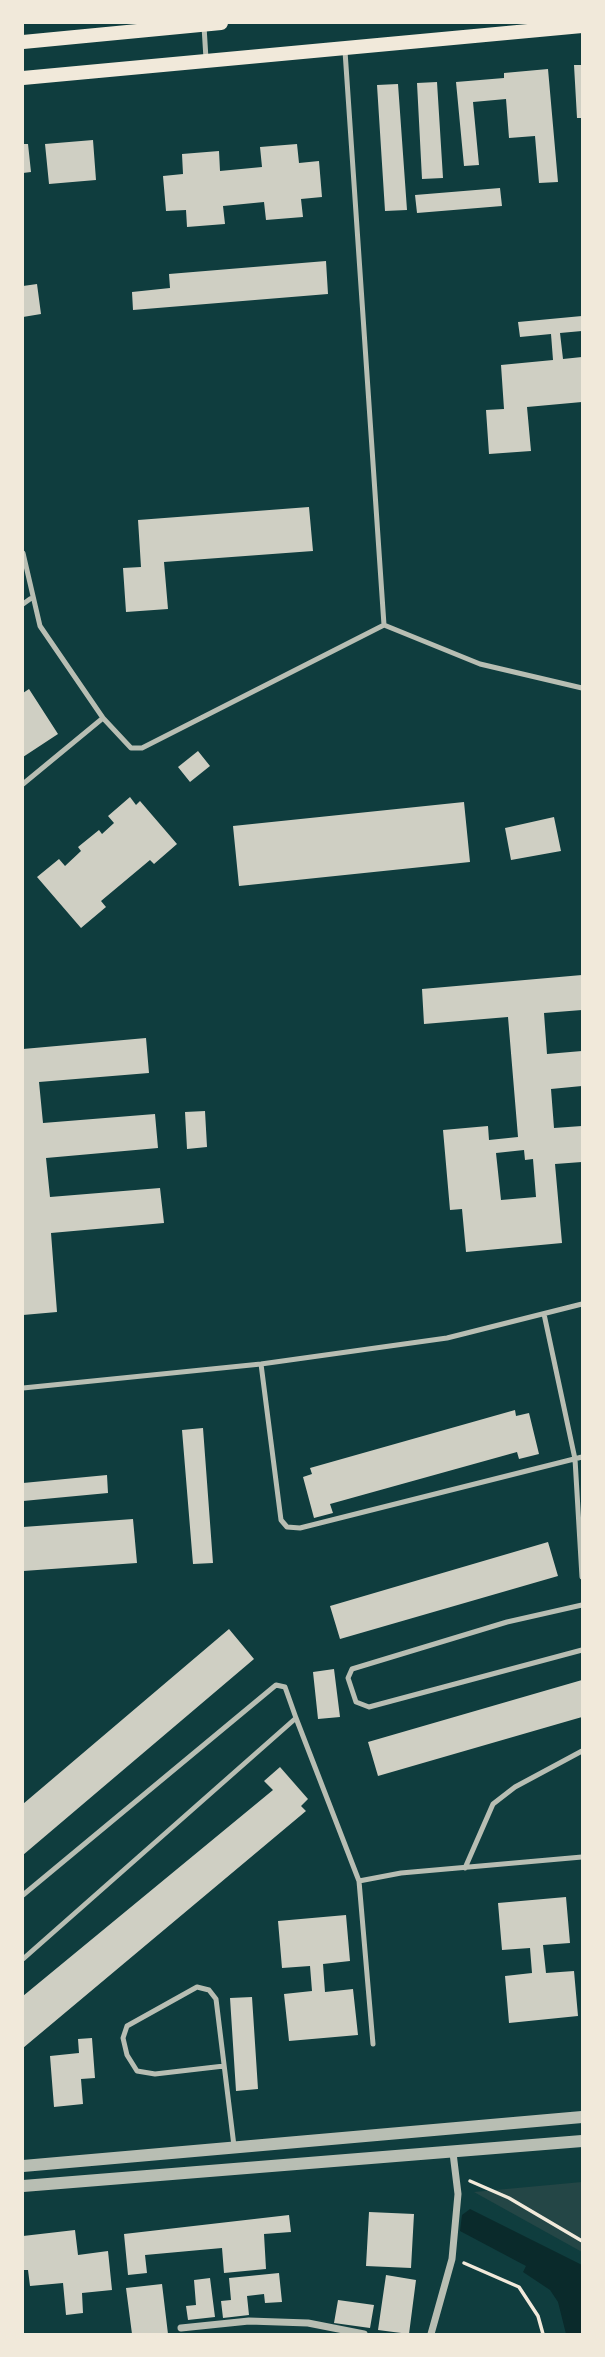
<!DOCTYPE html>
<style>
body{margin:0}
#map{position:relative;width:605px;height:2357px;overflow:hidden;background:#0f3d3e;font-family:Arial,sans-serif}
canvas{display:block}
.frame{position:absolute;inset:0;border:24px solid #f1e9da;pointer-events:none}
</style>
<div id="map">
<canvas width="605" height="2357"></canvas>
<div class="frame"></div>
</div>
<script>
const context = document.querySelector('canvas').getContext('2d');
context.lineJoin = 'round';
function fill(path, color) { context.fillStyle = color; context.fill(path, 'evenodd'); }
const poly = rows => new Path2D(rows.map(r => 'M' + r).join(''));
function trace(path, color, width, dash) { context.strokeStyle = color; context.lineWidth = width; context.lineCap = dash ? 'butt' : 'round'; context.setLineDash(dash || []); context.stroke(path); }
const green = poly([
 [582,2182,582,2252,474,2192]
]);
const water = poly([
 [470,2209,582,2265,582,2334,566,2334,558,2302,550,2290,523,2272,526,2266,460,2231,462,2215]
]);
const building = poly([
 [574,65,582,65,582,118,577,118],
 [548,69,558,182,539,183,535,136,509,138,506,99,473,102,479,165,464,166,456,82,504,78,504,73],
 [437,82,443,178,422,179,417,83],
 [398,84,407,210,385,211,377,85],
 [93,140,96,180,49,184,45,144],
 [23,144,28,144,31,172,23,173],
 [297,144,299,163,319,161,322,197,301,199,303,217,266,220,264,202,223,206,225,224,187,227,186,210,166,211,163,176,183,174,182,154,219,151,220,171,262,167,260,147],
 [500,188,502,206,417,213,415,195],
 [326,261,328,294,133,310,132,292,170,288,169,274],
 [37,284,41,314,23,317,23,286],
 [582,316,582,331,560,333,563,359,582,357,582,402,527,407,531,451,489,454,486,410,504,409,501,365,553,360,551,334,520,337,518,322],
 [309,507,313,551,164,562,168,609,126,612,123,568,141,567,138,520],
 [29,689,58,734,23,757,23,693],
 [198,751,210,766,190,782,178,767],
 [130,797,136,805,140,801,177,844,154,864,150,860,101,901,106,907,81,928,37,877,59,859,65,866,81,851,78,847,99,830,102,834,114,823,108,816],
 [464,802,470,862,239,886,233,826],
 [554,817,561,851,511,860,505,828],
 [582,975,582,1010,544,1013,547,1054,582,1051,582,1086,551,1089,554,1128,582,1126,582,1162,555,1164,562,1243,466,1252,462,1209,450,1210,443,1130,488,1126,489,1140,518,1137,508,1017,424,1024,422,989],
 [524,1150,525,1160,533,1159,536,1197,501,1200,496,1153],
 [146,1038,149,1073,39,1082,43,1123,155,1114,158,1148,46,1158,50,1197,160,1188,164,1223,51,1233,57,1312,23,1315,23,1049],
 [205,1111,207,1147,187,1149,185,1112],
 [515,1410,516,1416,529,1413,539,1454,519,1459,517,1452,330,1504,333,1513,314,1518,303,1477,312,1474,310,1468],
 [203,1428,213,1563,193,1564,182,1430],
 [107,1475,108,1493,23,1501,23,1483],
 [133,1519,137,1563,23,1571,23,1527],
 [548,1542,558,1576,340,1639,330,1606],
 [229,1629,254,1659,23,1855,23,1804],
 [334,1669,340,1717,318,1719,313,1672],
 [582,1680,582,1717,378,1776,368,1742],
 [280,1767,308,1799,301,1806,306,1811,23,2048,23,1996,273,1790,264,1781],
 [566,1897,570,1943,543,1945,546,1973,574,1971,578,2016,509,2023,505,1976,532,1973,530,1948,502,1950,498,1903],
 [346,1915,350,1961,323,1964,325,1992,353,1989,358,2035,289,2041,284,1994,312,1991,310,1966,282,1968,278,1921],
 [252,1997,258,2089,236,2091,230,1998],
 [92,2038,95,2078,81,2079,83,2104,54,2107,50,2056,79,2053,78,2039],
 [369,2212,414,2214,411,2268,366,2266],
 [289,2215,291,2232,264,2234,266,2269,224,2273,222,2248,145,2255,147,2273,128,2275,124,2234],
 [75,2230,78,2255,108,2251,112,2290,82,2293,83,2313,66,2315,63,2283,30,2286,28,2270,23,2270,23,2236],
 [279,2273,282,2302,265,2303,264,2294,247,2296,249,2315,223,2318,221,2301,231,2300,229,2278],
 [386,2275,416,2280,409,2334,378,2330],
 [210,2278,215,2317,188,2320,186,2306,196,2305,194,2280],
 [162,2284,168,2334,132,2334,126,2288],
 [338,2300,374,2305,370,2328,334,2323]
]);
const path = poly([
 [470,2181,509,2198,582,2241],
 [464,2263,519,2287,538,2316,543,2334]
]);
const service = poly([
 [204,26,206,59],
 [345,51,384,625,480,664,582,688],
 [23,553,40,626,103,718],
 [23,604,30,599],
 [23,784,103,718,131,748,142,748,384,625],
 [544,1314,575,1459,582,1577],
 [261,1364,281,1520,287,1527,300,1528,582,1457],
 [23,1388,261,1364,447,1338,582,1304],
 [582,1605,507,1622,352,1669,348,1678,356,1702,369,1707,582,1650],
 [465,1868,493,1804,515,1787,582,1751],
 [359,1881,401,1873,582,1857],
 [23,1895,276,1685,285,1687,296,1718],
 [23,1959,296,1718,359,1881,373,2044],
 [224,2066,155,2074,137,2071,127,2055,123,2038,127,2026,197,1987,209,1990,216,1999,234,2146]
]);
const minor = poly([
 [181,2328,249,2321,308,2323,364,2334],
 [431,2334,452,2259,458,2194,453,2153]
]);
const tertiary = poly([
 [23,2166,582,2117],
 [23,2186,582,2141]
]);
const secondary = poly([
 [23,42,221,23],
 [23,78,582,26]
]);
fill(green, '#244646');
fill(water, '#0a2a2b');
fill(building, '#cfcfc3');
trace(path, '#f1e9da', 3.5);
trace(service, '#b8beb3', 5);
trace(minor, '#b8beb3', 7);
trace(tertiary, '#b8beb3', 12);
trace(secondary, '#f1e9da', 14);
</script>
